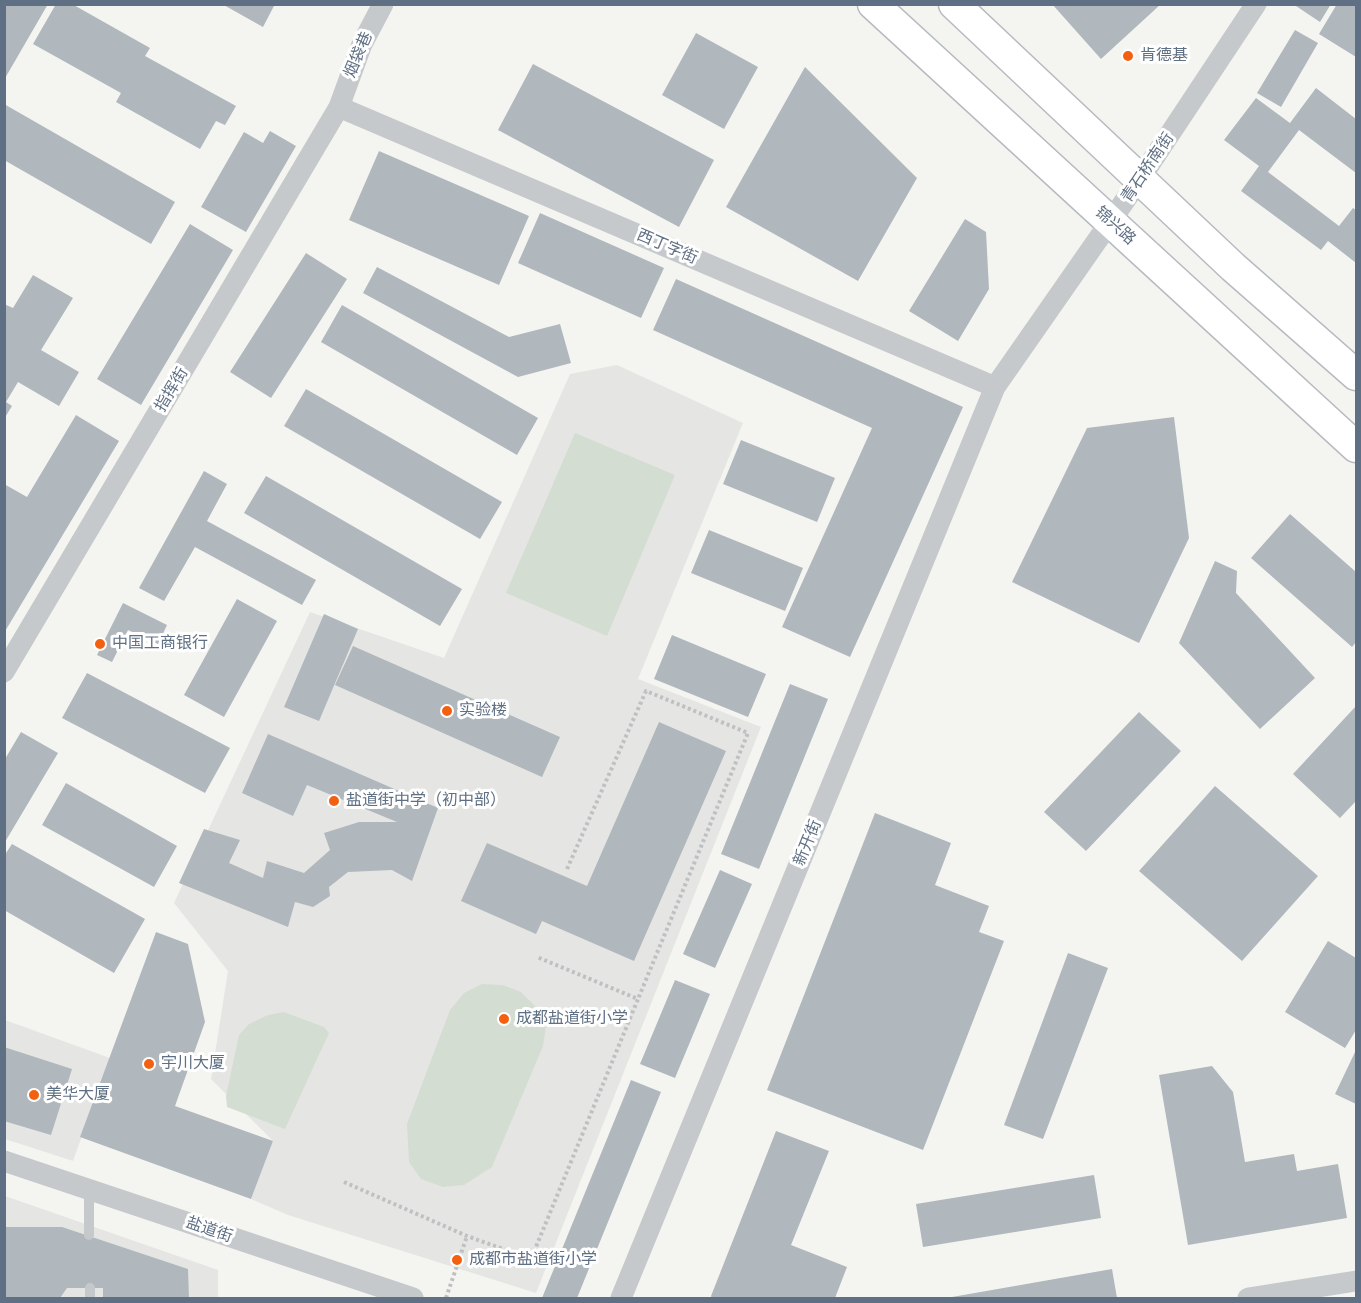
<!DOCTYPE html>
<meta charset="utf-8">
<style>
body{margin:0}
#map{position:relative;width:1361px;height:1303px;overflow:hidden;background:#f4f5f0;font-family:"Archivo Narrow",sans-serif}
canvas{display:block}
.frame{position:absolute;inset:0;border:6px solid #607084;pointer-events:none}
</style>
<div id="map">
<canvas width="1361" height="1303"></canvas>
<div class="frame"></div>
</div>
<script>
const context = document.querySelector('canvas').getContext('2d');
context.lineJoin = 'round';
function fill(path, color) { context.fillStyle = color; context.fill(path, 'evenodd'); }
const poly = rows => new Path2D(rows.map(r => 'M' + r).join(''));
function trace(path, color, width, dash) { context.strokeStyle = color; context.lineWidth = width; context.lineCap = dash ? 'butt' : 'round'; context.setLineDash(dash || []); context.stroke(path); }
function label(font, color, halo, rows, align = 'center') {
  context.font = font + ' "Archivo Narrow","Noto Sans SC",sans-serif'; context.lineWidth = 6; context.setLineDash([]); context.textBaseline = 'middle'; context.strokeStyle = halo; context.fillStyle = color; for (const [text, x, y, turn = 0] of rows) {
    context.save(); context.translate(x, y); context.rotate((+turn || 0) * Math.PI / 180); context.textAlign = isNaN(turn) ? turn : align; if (halo) context.strokeText(text, 0, 0); context.fillText(text, 0, 0); context.restore();
  }
}
const built = poly([
 [617,365,743,423,638,679,761,727,536,1293,288,1215,251,1199,273,1141,211,1079,228,971,174,903,310,612,444,658,570,374],
 [5,1020,110,1058,73,1161,5,1139],
 [5,1196,218,1270,218,1298,5,1298]
]);
const green = poly([
 [575,433,675,475,607,636,506,593],
 [482,984,503,985,521,992,536,1007,546,1026,543,1046,492,1167,464,1185,443,1187,421,1179,409,1162,407,1124,450,1010,464,993],
 [284,1012,324,1027,329,1033,285,1129,227,1107,226,1096,239,1035,249,1024,268,1015]
]);
const building = poly([
 [4,4,48,4,4,80],
 [56,4,72,4,150,48,145,56,236,106,225,125,216,121,200,149,116,102,121,93,33,44],
 [222,4,275,4,263,27],
 [1052,4,1161,4,1101,59],
 [1293,4,1331,4,1320,22],
 [1337,4,1356,4,1356,57,1319,34],
 [1295,30,1318,43,1281,107,1257,93],
 [696,33,758,67,724,129,662,95],
 [533,64,714,160,679,227,498,130],
 [805,67,917,178,858,281,726,207],
 [1316,88,1356,119,1356,173,1299,130,1268,172,1339,226,1353,208,1356,210,1356,263,1328,241,1321,250,1241,191,1259,166,1224,140,1256,98,1290,123],
 [4,104,175,202,151,244,4,160],
 [270,131,296,146,246,232,201,207,244,132,263,143],
 [379,151,529,216,499,285,349,220],
 [540,213,664,268,641,318,518,263],
 [965,219,986,232,989,289,958,341,909,311],
 [190,224,233,250,141,405,97,379],
 [306,253,347,279,271,398,230,372],
 [377,267,509,337,560,324,571,363,518,377,363,293],
 [33,275,73,298,41,350,79,372,59,406,18,382,6,402,12,406,4,419,4,304,13,308],
 [676,279,963,407,850,657,782,627,872,428,653,330],
 [342,305,538,418,517,455,321,342],
 [306,389,502,502,480,539,284,426],
 [76,415,119,441,4,633,4,484,27,497],
 [1174,417,1189,538,1139,643,1012,582,1087,428],
 [741,440,835,478,817,522,723,484],
 [204,471,227,484,207,521,316,580,302,605,195,547,164,601,139,588],
 [266,476,462,589,440,626,244,513],
 [1290,514,1356,572,1356,642,1352,647,1251,558],
 [709,530,803,568,785,611,691,573],
 [1215,561,1237,571,1236,593,1315,678,1260,729,1179,643],
 [237,599,277,621,224,717,184,695],
 [123,603,167,625,158,644,128,630,112,662,97,655],
 [324,614,358,629,319,721,284,707],
 [672,635,766,674,748,717,654,679],
 [353,646,560,737,542,777,335,685],
 [87,673,230,748,205,793,62,718],
 [790,684,828,699,759,869,721,854],
 [1356,706,1356,801,1340,818,1293,774],
 [1139,712,1181,751,1086,851,1044,812],
 [659,722,726,751,634,961,542,921,536,934,461,901,487,843,587,886],
 [21,732,58,753,5,842,5,759],
 [268,734,438,808,412,881,392,870,348,872,329,887,330,896,313,907,295,902,288,927,179,883,204,829,240,840,229,863,263,878,267,861,304,873,330,850,324,833,359,822,397,822,307,785,293,816,242,793],
 [66,783,177,846,154,887,42,825],
 [1215,786,1318,876,1242,961,1139,871],
 [875,813,951,843,935,885,989,906,979,932,1004,941,923,1150,767,1090],
 [12,844,145,919,114,973,4,910,4,856],
 [720,870,752,884,715,968,683,954],
 [156,932,188,944,205,1022,175,1106,273,1141,251,1199,80,1137],
 [1328,941,1356,958,1356,1030,1345,1048,1285,1012],
 [1068,953,1108,968,1043,1139,1004,1125],
 [675,980,710,994,675,1078,640,1064],
 [4,1047,72,1069,51,1135,4,1121],
 [1356,1050,1356,1104,1335,1094],
 [1212,1066,1233,1092,1245,1162,1294,1154,1297,1171,1338,1164,1347,1218,1188,1245,1159,1075],
 [631,1080,661,1092,577,1298,542,1298],
 [776,1131,829,1151,791,1245,847,1267,835,1298,712,1298,711,1296],
 [1094,1175,1101,1218,923,1247,916,1204],
 [4,1227,62,1227,188,1269,189,1298,103,1298,103,1288,67,1288,60,1298,4,1298],
 [1112,1269,1117,1298,952,1298,952,1297]
]);
const path = poly([
 [567,869,646,691,748,733,638,999],
 [344,1182,467,1236,531,1259,638,999,537,957],
 [446,1298,467,1236]
]);
const lane = poly([
 [89,1235,89,1190],
 [90,1288,90,1298]
]);
const street = poly([
 [339,107,995,387],
 [4,672,339,107,362,44,383,4],
 [4,1161,413,1298],
 [621,1298,995,387,1140,179,1256,4],
 [1248,1298,1356,1281]
]);
const secondary = poly([
 [873,4,1356,447],
 [954,4,1233,267,1356,375]
]);
const markers = [
 [1128,56,6,"#f46011"],
 [100,644,6,"#f46011"],
 [447,711,6,"#f46011"],
 [334,801,6,"#f46011"],
 [504,1019,6,"#f46011"],
 [149,1064,6,"#f46011"],
 [34,1095,6,"#f46011"],
 [457,1260,6,"#f46011"]
];
const streetNames = [
 ["烟袋巷",359,55,-67],
 ["青石桥南街",1148,168,-56],
 ["锦兴路",1115,226,42],
 ["西丁字街",667,247,23],
 ["指挥街",172,390,-59],
 ["新开街",808,843,-68],
 ["盐道街",209,1230,19]
];
const poiNames = [
 ["肯德基",1140,56],
 ["中国工商银行",112,644],
 ["实验楼",459,711],
 ["盐道街中学（初中部）",346,801],
 ["成都盐道街小学",516,1019],
 ["宇川大厦",161,1064],
 ["美华大厦",46,1095],
 ["成都市盐道街小学",469,1260]
];
fill(built, '#e5e6e3');
fill(green, '#d4ddd1');
fill(building, '#b0b7bd');
trace(secondary, '#b7bbc1', 33);
trace(path, '#bec0c2', 4, [3, 3]);
trace(lane, '#c6c9cc', 10);
trace(street, '#c6c9cc', 21);
trace(secondary, '#fff', 30);
for (const [x, y, r, color] of markers) { const dot = new Path2D(); dot.arc(x, y, r, 0, 2 * Math.PI); context.fillStyle = color; context.fill(dot); trace(dot, '#fff', 2); }
label('16px', '#607084', '#fff', streetNames);
label('16px', '#607084', '#fff', poiNames, 'left');
</script>
